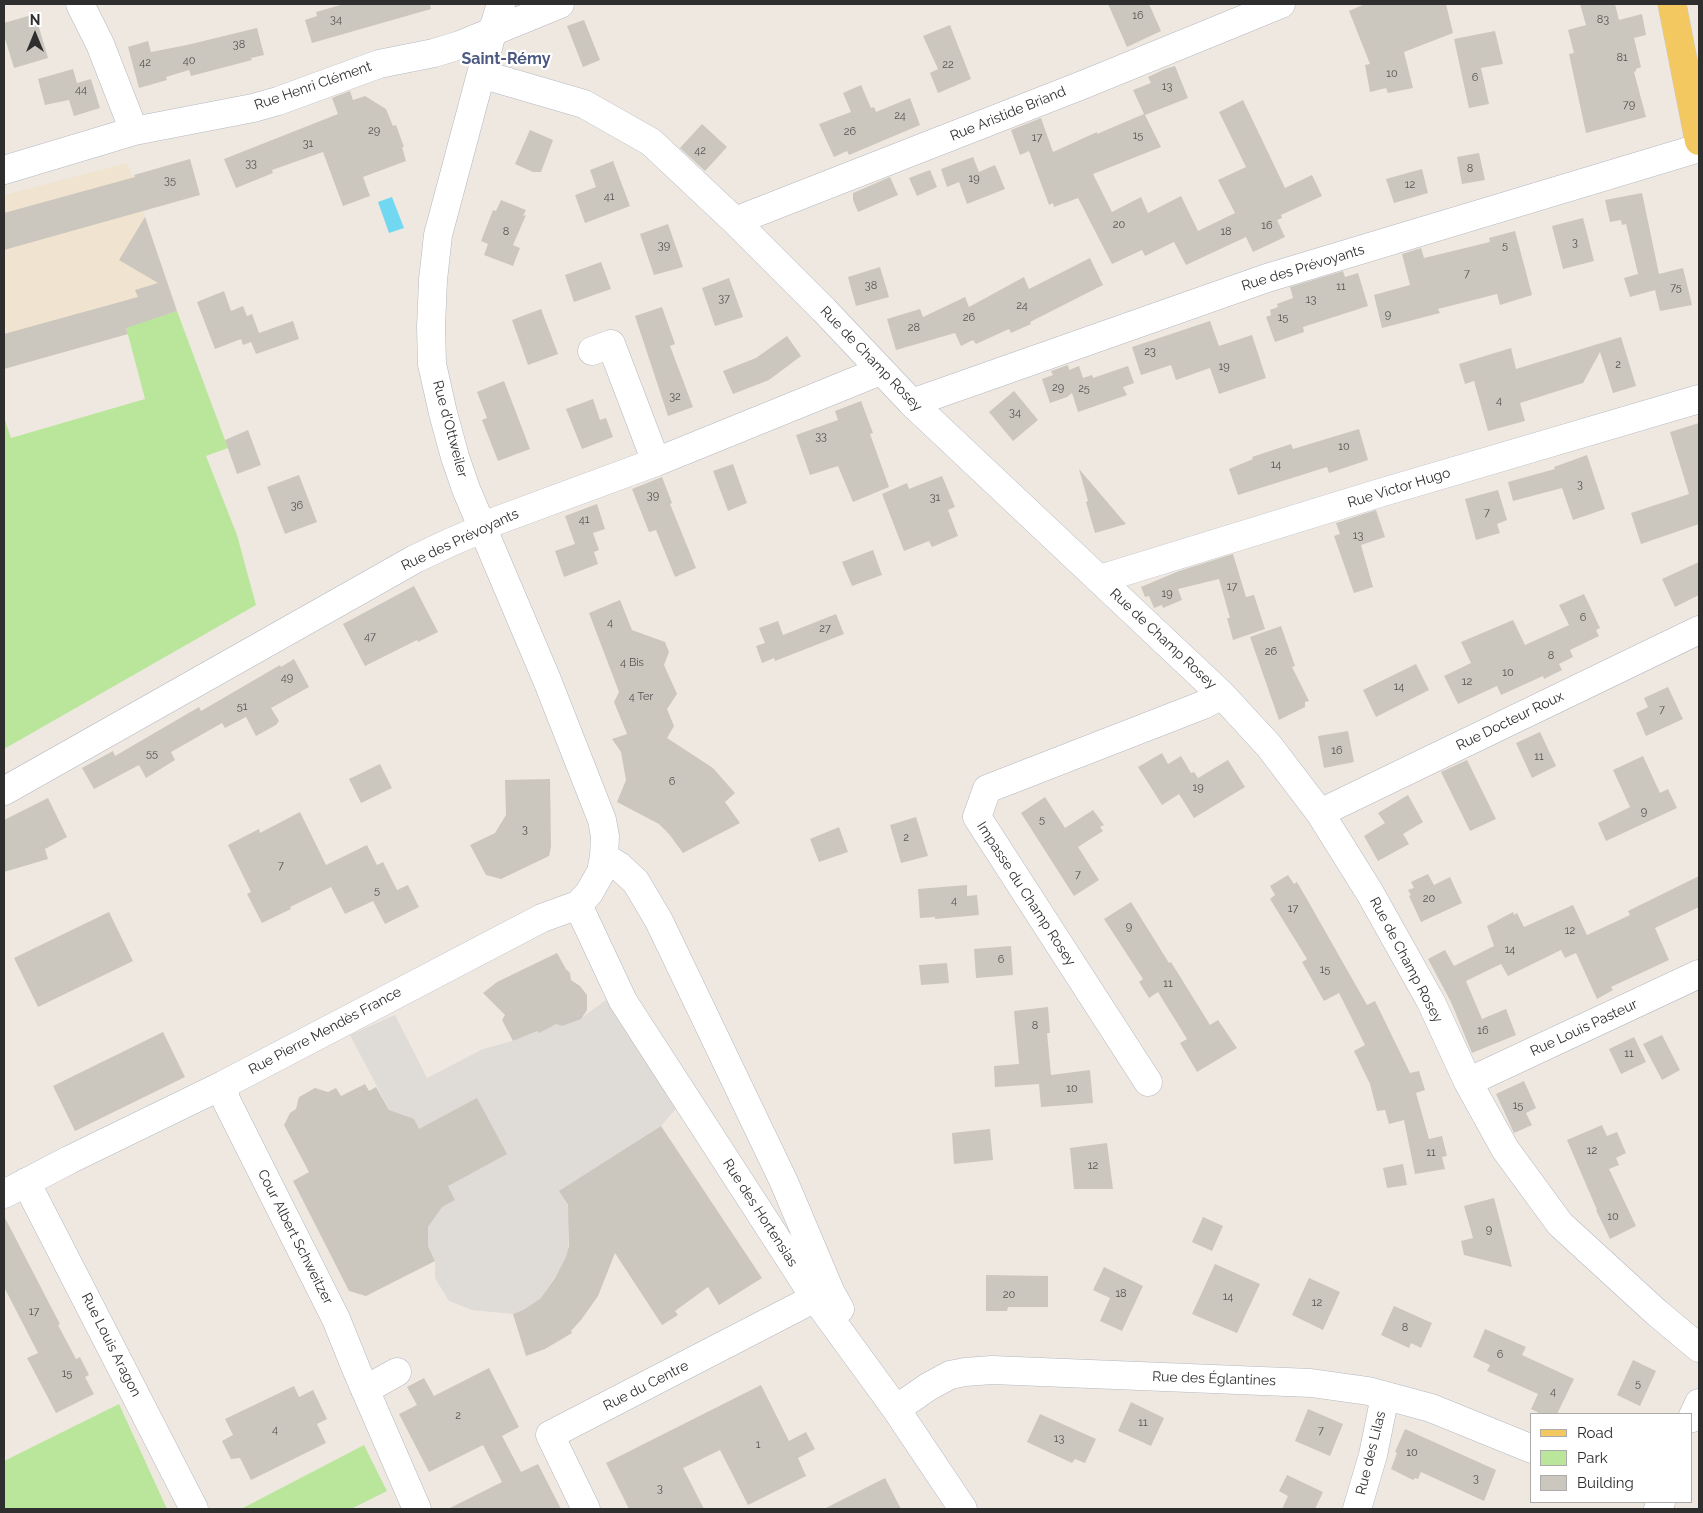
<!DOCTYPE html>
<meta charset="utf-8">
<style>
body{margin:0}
#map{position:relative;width:1703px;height:1513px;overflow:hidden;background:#efe8e0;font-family:Raleway,sans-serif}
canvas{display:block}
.frame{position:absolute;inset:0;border:5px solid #2e2e2e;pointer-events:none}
.legend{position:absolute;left:1530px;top:1413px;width:162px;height:90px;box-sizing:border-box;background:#fff;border:1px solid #ababab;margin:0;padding:6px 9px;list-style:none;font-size:15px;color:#2e2e2e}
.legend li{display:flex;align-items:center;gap:10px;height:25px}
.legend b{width:25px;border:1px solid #ababab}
.north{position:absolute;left:10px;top:10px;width:50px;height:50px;-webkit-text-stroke:4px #fff;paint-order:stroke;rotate:0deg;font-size:14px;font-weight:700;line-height:20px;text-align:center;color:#2e2e2e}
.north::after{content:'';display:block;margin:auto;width:18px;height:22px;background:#2e2e2e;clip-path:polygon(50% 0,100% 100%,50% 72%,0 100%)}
</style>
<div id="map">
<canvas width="1703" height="1513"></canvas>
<div class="frame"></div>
<ul class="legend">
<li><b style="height:6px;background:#f4c860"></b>Road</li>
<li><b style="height:14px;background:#bae69c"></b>Park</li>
<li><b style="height:14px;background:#cbc6be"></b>Building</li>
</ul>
<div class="north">N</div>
</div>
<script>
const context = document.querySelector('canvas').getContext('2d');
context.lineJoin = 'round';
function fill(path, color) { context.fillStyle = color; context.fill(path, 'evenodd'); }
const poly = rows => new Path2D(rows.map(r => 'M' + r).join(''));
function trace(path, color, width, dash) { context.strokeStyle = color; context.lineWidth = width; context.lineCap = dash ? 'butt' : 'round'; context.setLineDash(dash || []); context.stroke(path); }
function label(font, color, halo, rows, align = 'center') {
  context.font = font + ' Raleway,sans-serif'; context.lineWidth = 4.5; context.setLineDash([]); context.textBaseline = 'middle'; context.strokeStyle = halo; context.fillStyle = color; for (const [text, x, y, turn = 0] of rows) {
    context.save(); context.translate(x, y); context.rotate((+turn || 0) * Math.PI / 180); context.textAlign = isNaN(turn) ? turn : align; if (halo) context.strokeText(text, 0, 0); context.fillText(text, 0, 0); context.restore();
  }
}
const education = poly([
 [127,163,133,177,143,210,177,311,126,327,128,334,4,369,4,335,8,333,4,321,4,195]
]);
const green = poly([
 [177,311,228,448,206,456,237,535,256,605,4,749,4,417,11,438,145,399,126,327],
 [119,1404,167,1509,4,1509,4,1461],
 [364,1445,387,1491,351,1509,241,1509]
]);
const plaza = poly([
 [610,997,681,1103,661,1126,560,1192,574,1217,569,1224,568,1253,561,1268,540,1299,523,1310,513,1314,472,1310,449,1301,435,1278,435,1261,428,1246,428,1227,440,1208,455,1200,438,1167,394,1119,350,1035,395,1015,427,1078,483,1049,513,1041,554,1023,562,1026,580,1019]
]);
const water = poly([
 [392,197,404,228,389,233,378,202]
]);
const building = poly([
 [344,4,430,4,431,9,312,43,305,20,317,16,316,12],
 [1108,4,1149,4,1161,31,1127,47],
 [1365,4,1446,4,1453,33,1404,52,1413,88,1388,93,1386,88,1370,92,1365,65,1370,64,1349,11],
 [1580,4,1615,4,1619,20,1642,14,1646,35,1634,38,1641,67,1636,69,1636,71,1634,72,1646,117,1586,133,1569,54,1574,53,1568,30,1586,25],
 [35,14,48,58,14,68,4,35,4,23],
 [584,20,600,60,583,67,567,26],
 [950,25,971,79,938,93,930,73,938,69,923,36],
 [257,28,264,55,251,58,252,60,191,76,189,70,166,77,167,80,139,88,128,47,148,41,151,52,187,45],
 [1495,31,1503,64,1481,68,1489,104,1469,108,1454,39],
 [1175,66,1188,98,1145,115,1161,147,1093,174,1112,212,1141,197,1148,213,1181,196,1198,231,1235,213,1218,180,1246,167,1219,112,1243,100,1285,188,1312,175,1322,196,1281,215,1282,218,1277,220,1285,237,1253,252,1246,237,1186,265,1174,242,1145,256,1142,250,1112,264,1078,198,1054,207,1053,203,1049,205,1029,151,1020,155,1011,130,1041,118,1053,152,1097,132,1097,134,1144,114,1133,90,1151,83,1148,77,1165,69],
 [73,69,77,83,91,79,100,108,74,116,69,100,45,105,38,79],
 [861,85,871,108,874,107,876,112,910,98,920,125,849,155,847,151,834,157,819,124,851,112,843,93],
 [350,91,353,100,365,96,386,109,393,126,396,125,404,147,402,147,406,161,363,177,370,196,343,206,323,152,272,170,273,173,236,188,224,159,338,114,332,98],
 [702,124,727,147,705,171,680,148],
 [530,130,553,140,541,172,533,172,515,164],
 [1479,153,1485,180,1462,184,1457,157],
 [973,157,979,172,995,165,1005,189,967,204,959,182,947,187,941,169],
 [190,159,200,195,4,250,4,213,135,177,134,175],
 [613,161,630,206,585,223,575,195,596,187,590,170],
 [1422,169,1428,193,1394,203,1386,179],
 [930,170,937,187,917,196,909,178],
 [890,177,898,195,858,212,853,200,853,193],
 [1642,193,1659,274,1683,268,1692,305,1660,311,1655,290,1630,297,1624,278,1638,274,1626,224,1622,225,1621,220,1610,222,1605,200],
 [501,200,526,210,523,216,526,215,513,245,520,248,513,266,484,255,488,244,481,241,493,210,496,211],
 [145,217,177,311,126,328,128,334,4,369,4,334,138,297,135,290,158,283,119,260],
 [1583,218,1594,261,1563,269,1552,226],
 [668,224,683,267,654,275,640,234],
 [1515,231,1532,295,1500,305,1497,294,1438,309,1440,313,1382,328,1374,295,1410,285,1402,254,1421,248,1424,258,1490,242,1489,238],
 [1090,258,1103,285,1030,322,1031,324,1011,333,1009,329,976,344,973,340,961,346,955,333,896,350,887,319,920,309,923,317,965,297,969,307,1024,277,1029,289],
 [601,262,611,289,574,302,565,275],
 [880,267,889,297,856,306,848,277],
 [1343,271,1345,277,1358,273,1368,306,1303,327,1304,332,1275,342,1266,317,1271,315,1270,310,1278,307,1277,304,1293,298,1290,287],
 [729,278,743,317,715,326,702,288],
 [224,291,231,311,243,306,247,316,252,314,259,333,293,321,299,339,256,354,251,342,243,345,241,339,215,349,197,302],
 [662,307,675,344,670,346,693,407,668,416,635,316],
 [541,309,558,354,528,365,512,320],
 [1210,321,1219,346,1252,335,1266,378,1219,394,1210,368,1176,380,1171,365,1141,375,1132,347],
 [787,336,801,356,769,380,733,394,723,371,756,358],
 [1621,337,1636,386,1613,393,1600,352,1583,383,1520,403,1525,421,1488,431,1474,381,1465,384,1459,364,1511,348,1516,369],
 [1068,365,1069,370,1079,366,1083,378,1092,375,1093,378,1128,366,1134,383,1123,387,1127,395,1078,412,1072,393,1067,397,1050,403,1042,379,1053,375,1051,371],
 [504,381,530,449,498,461,482,420,487,418,477,392],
 [1014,391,1038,420,1013,441,989,412],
 [593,399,600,420,606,418,613,437,582,449,566,409],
 [861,401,873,433,870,434,889,487,853,502,838,466,810,475,796,435,838,420,835,411],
 [1699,423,1699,524,1641,544,1631,513,1689,494,1670,432],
 [1359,429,1368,460,1329,473,1327,467,1238,495,1229,469,1253,459,1252,457,1291,444,1293,449],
 [248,430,261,465,237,474,225,440],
 [1587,455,1605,509,1573,520,1562,488,1513,501,1508,482,1555,469,1554,467],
 [733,464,747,503,728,511,713,471],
 [1079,469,1126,524,1095,533,1086,502,1088,501],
 [299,475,317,522,285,534,267,487],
 [942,476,955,507,948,510,958,536,932,547,929,541,904,551,882,494,907,483,909,489],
 [662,477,672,503,670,504,696,568,675,577,656,530,649,532,632,489],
 [1498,490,1507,520,1497,524,1500,533,1476,540,1465,499],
 [597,504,605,529,593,533,599,550,594,552,598,564,564,577,555,551,575,544,565,516],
 [1376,510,1385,537,1361,545,1373,587,1354,593,1334,536,1340,534,1336,523],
 [873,550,882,575,852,586,842,562],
 [1233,554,1246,597,1254,595,1265,629,1233,640,1227,618,1230,618,1219,579,1178,589,1182,600,1163,608,1162,605,1154,608,1149,596,1145,597,1141,587,1179,571],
 [1699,562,1699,595,1675,607,1662,579],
 [414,586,438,632,418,642,417,640,365,666,343,624],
 [1584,594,1600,628,1596,630,1599,636,1570,650,1573,657,1559,664,1562,670,1544,679,1543,676,1501,695,1497,686,1458,704,1444,676,1471,663,1461,642,1513,620,1525,645,1569,625,1559,605],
 [620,600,632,630,665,642,669,652,664,665,677,694,667,709,674,726,667,738,713,768,735,793,725,802,740,823,683,853,669,834,659,824,617,802,626,780,621,752,612,739,627,734,614,702,619,692,589,613],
 [836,614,844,634,775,661,774,658,762,663,756,646,765,643,759,628,778,621,783,635],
 [1281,626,1295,666,1292,667,1309,701,1305,702,1305,707,1279,720,1250,637],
 [294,659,309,687,271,708,279,721,276,725,256,736,246,717,225,728,222,723,171,752,175,760,146,778,139,765,94,789,82,768,113,751,115,756,199,707,201,711,280,665,281,667],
 [1416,664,1429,690,1376,717,1363,690],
 [1668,687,1683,719,1646,736,1636,713,1648,707,1644,698],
 [1348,731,1354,762,1324,768,1318,736],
 [1540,732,1556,766,1532,778,1516,743],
 [1162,753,1168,764,1181,756,1191,773,1194,772,1198,778,1228,760,1245,787,1194,818,1179,794,1162,805,1138,767],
 [1643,756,1660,793,1668,789,1677,808,1606,841,1598,823,1630,807,1613,770],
 [1467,760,1496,819,1470,831,1441,772],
 [380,764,392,788,361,803,349,779],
 [550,779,551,847,549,856,501,879,486,875,470,845,495,833,506,815,505,780],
 [1408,795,1423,822,1403,834,1409,844,1378,861,1364,836,1385,823,1378,813],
 [1045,797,1065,828,1093,810,1104,825,1100,827,1103,831,1078,847,1099,880,1074,896,1021,813],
 [48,798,67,837,45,849,48,859,4,872,4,820],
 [300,812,326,865,367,845,377,865,383,862,397,890,408,885,419,907,385,924,373,901,345,914,331,887,290,907,291,909,262,923,247,894,251,892,228,845,259,829,260,833],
 [916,817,928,856,901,863,890,825],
 [839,827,848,852,819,862,810,839],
 [1428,874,1434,885,1450,877,1462,903,1421,922,1409,896,1411,895,1408,890,1414,888,1411,882],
 [1288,875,1294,884,1297,882,1308,901,1367,1005,1375,1001,1410,1073,1419,1071,1425,1090,1416,1093,1429,1139,1442,1136,1447,1156,1442,1157,1445,1169,1415,1174,1404,1120,1389,1124,1385,1110,1377,1111,1370,1084,1354,1051,1365,1045,1339,993,1324,1001,1302,962,1307,959,1270,899,1275,895,1270,886],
 [1699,876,1699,907,1655,928,1669,960,1611,987,1613,990,1597,999,1576,953,1565,958,1561,950,1508,976,1501,964,1466,981,1482,1019,1506,1009,1516,1035,1472,1053,1451,1002,1428,959,1445,950,1454,966,1494,946,1487,926,1513,912,1514,915,1517,913,1524,927,1573,905,1587,935,1630,915,1628,911],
 [967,885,967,896,977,895,979,915,935,919,935,917,920,918,918,889],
 [1131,902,1169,963,1171,962,1210,1025,1218,1020,1237,1048,1197,1072,1180,1043,1187,1039,1158,992,1149,998,1139,982,1143,979,1104,919],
 [109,912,133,961,38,1007,14,958],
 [1011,946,1013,975,976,978,974,949],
 [557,953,566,969,570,973,571,980,580,986,587,995,587,1010,581,1019,562,1026,556,1024,539,1033,537,1031,513,1041,502,1020,505,1015,483,993,497,982],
 [947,963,949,983,921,985,919,965],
 [1048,1007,1050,1033,1047,1033,1051,1075,1090,1070,1093,1103,1041,1107,1039,1084,995,1087,994,1066,1019,1064,1014,1011],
 [163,1032,185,1077,75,1131,53,1086],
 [1662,1035,1680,1070,1662,1080,1643,1044],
 [1634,1037,1646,1062,1621,1074,1609,1049],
 [1524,1081,1536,1108,1526,1113,1532,1125,1514,1133,1496,1094],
 [365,1084,369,1091,376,1087,389,1110,414,1119,419,1129,477,1098,507,1154,448,1186,455,1200,442,1207,428,1227,428,1246,435,1261,366,1296,349,1291,293,1181,309,1172,284,1125,290,1113,296,1109,299,1097,315,1088,328,1092,336,1088,341,1096],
 [1602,1125,1607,1136,1617,1132,1626,1153,1616,1158,1619,1165,1609,1169,1636,1226,1610,1239,1596,1210,1597,1210,1567,1140],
 [661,1126,762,1278,719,1305,708,1287,675,1311,678,1315,662,1325,615,1253,598,1296,581,1320,571,1331,572,1333,545,1349,526,1356,513,1314,523,1310,540,1299,555,1278,566,1257,569,1246,568,1205,559,1191],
 [990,1129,993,1160,954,1164,952,1133],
 [1107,1143,1113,1189,1074,1189,1070,1148],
 [1403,1164,1407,1185,1387,1188,1383,1168],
 [1494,1198,1512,1267,1464,1255,1461,1241,1473,1238,1464,1206],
 [4,1216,49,1303,60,1324,58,1325,76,1359,80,1357,89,1375,85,1377,94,1394,56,1413,27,1358,38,1353,4,1287],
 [1203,1217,1223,1226,1212,1251,1192,1242],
 [1215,1264,1260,1284,1237,1333,1192,1314],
 [1104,1267,1143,1286,1122,1331,1100,1321,1110,1298,1093,1290],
 [986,1275,1048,1276,1048,1307,1008,1307,1007,1311,986,1311],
 [1309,1278,1340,1292,1323,1330,1292,1315],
 [1394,1306,1432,1323,1421,1348,1411,1343,1409,1348,1381,1335],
 [1485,1329,1526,1347,1522,1355,1574,1379,1557,1414,1541,1414,1531,1409,1538,1394,1487,1371,1490,1365,1473,1357],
 [1633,1360,1656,1371,1640,1406,1617,1395],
 [489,1368,519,1427,502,1436,521,1472,538,1464,561,1509,448,1509,502,1482,483,1445,429,1472,399,1414,417,1405,407,1387,424,1378,434,1396],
 [761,1385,789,1441,806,1432,815,1449,798,1458,806,1476,748,1505,720,1450,683,1468,704,1509,629,1509,606,1463],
 [294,1386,299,1397,313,1390,327,1419,317,1424,326,1443,251,1480,240,1458,231,1459,222,1441,233,1435,225,1419],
 [1131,1402,1164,1418,1151,1446,1118,1431],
 [1308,1409,1343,1424,1330,1456,1295,1441],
 [1040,1414,1096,1439,1085,1463,1075,1459,1072,1463,1027,1442],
 [1405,1429,1496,1470,1484,1501,1421,1472,1418,1479,1415,1478,1413,1480,1391,1469,1397,1453,1395,1452],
 [1287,1475,1323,1492,1315,1509,1282,1509,1288,1496,1279,1491],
 [885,1478,901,1509,824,1509]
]);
const minor = poly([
 [80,4,100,44,134,131],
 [481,74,584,104,651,142,735,221,824,310,912,403,1222,695,1269,746,1320,813,1370,893,1431,1002,1468,1082,1505,1149,1560,1224,1656,1312,1699,1348],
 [4,170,134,131,253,108,278,101,379,64,434,53,460,45,560,4],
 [735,221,1085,84,1281,4],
 [592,351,611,344,656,462],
 [912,403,1267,278,1699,148],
 [1100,579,1373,495,1699,399],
 [4,791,415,559,451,542,482,529,496,521,656,462,880,371],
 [1320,813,1699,630],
 [604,857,619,866,636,882,659,921,784,1182,830,1291,840,1309],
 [578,905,623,1001,815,1298,896,1409,963,1509],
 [1148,1082,977,817,987,789,1203,705,1222,695],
 [1468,1082,1699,974],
 [223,1085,226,1100,336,1319,357,1371,417,1509],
 [26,1182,194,1509],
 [4,1194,69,1160,223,1085,542,918,578,905,589,893,601,872,604,857,605,836,602,820,547,680,466,489,455,457,443,413,432,364,431,327,433,280,438,235,492,33,501,4],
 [365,1390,397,1372],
 [896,1409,928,1387,950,1375,965,1372,992,1370,1311,1383,1368,1391,1431,1408,1532,1449],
 [1692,1418,1699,1403],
 [586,1509,550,1435,815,1298],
 [1357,1509,1373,1455,1385,1396],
 [1658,1509,1661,1502]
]);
const major = poly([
 [1672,4,1699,141]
]);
const numberNames = [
 ["16",1138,16],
 ["34",336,20],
 ["83",1603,20],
 ["38",239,45],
 ["81",1622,58],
 ["40",189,61],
 ["42",145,63],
 ["22",948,65],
 ["10",1392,74],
 ["6",1475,78],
 ["13",1167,87],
 ["44",81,90],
 ["79",1629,105],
 ["24",900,116],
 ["29",374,131],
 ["26",850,132],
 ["15",1138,136],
 ["17",1037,138],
 ["31",308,144],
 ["42",700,151],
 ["33",251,164],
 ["8",1470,169],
 ["19",974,179],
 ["35",170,181],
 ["12",1410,185],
 ["41",609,197],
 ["20",1119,225],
 ["16",1267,226],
 ["8",506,232],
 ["18",1226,232],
 ["3",1575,243],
 ["39",664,246],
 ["5",1505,246],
 ["7",1467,274],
 ["38",871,286],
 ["11",1341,287],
 ["75",1676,288],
 ["37",724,299],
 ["13",1311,300],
 ["24",1022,306],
 ["9",1388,315],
 ["26",969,318],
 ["15",1283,318],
 ["28",914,328],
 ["23",1150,352],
 ["2",1618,365],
 ["19",1224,367],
 ["29",1058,388],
 ["25",1084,389],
 ["32",675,397],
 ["4",1499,401],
 ["34",1015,413],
 ["33",821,437],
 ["10",1344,447],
 ["14",1276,465],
 ["3",1580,485],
 ["39",653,496],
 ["31",935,498],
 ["36",297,506],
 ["7",1487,513],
 ["41",584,520],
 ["13",1358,536],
 ["17",1232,587],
 ["19",1167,594],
 ["6",1583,618],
 ["4",610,623],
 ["27",825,629],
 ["47",370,637],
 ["26",1271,652],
 ["8",1551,656],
 ["4 Bis",632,663],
 ["10",1508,673],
 ["49",287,678],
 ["12",1467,682],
 ["14",1399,687],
 ["4 Ter",641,697],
 ["51",242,707],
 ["7",1662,710],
 ["16",1337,751],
 ["55",152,754],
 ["11",1539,757],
 ["6",672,782],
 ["19",1198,788],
 ["9",1644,812],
 ["5",1042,820],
 ["3",525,830],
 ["2",906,838],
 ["7",281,866],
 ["7",1078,875],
 ["5",377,891],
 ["20",1429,899],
 ["4",954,901],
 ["17",1293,909],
 ["9",1129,927],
 ["12",1570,931],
 ["14",1510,950],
 ["6",1001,960],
 ["15",1325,970],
 ["11",1168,984],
 ["8",1035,1026],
 ["16",1483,1031],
 ["11",1629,1054],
 ["10",1072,1089],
 ["15",1518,1106],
 ["12",1592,1151],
 ["11",1431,1153],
 ["12",1093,1166],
 ["10",1613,1217],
 ["9",1489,1230],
 ["18",1121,1294],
 ["20",1009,1295],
 ["14",1228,1297],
 ["12",1317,1303],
 ["17",34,1312],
 ["8",1405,1328],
 ["6",1500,1355],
 ["15",67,1374],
 ["5",1638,1384],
 ["4",1553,1392],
 ["2",458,1416],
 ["11",1143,1423],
 ["4",275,1430],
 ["7",1321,1431],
 ["13",1059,1439],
 ["1",758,1445],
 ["10",1412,1453],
 ["3",1476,1479],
 ["3",660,1489]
];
const streetNames = [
 ["Rue Henri Clément",313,86,-19],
 ["Rue Aristide Briand",1008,114,-22],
 ["Rue des Prévoyants",1303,268,-17],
 ["Rue de Champ Rosey",871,359,46],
 ["Rue d'Ottweiler",450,429,75],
 ["Rue Victor Hugo",1399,488,-17],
 ["Rue des Prévoyants",460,540,-25],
 ["Rue de Champ Rosey",1163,639,43],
 ["Rue Docteur Roux",1510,721,-26],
 ["Impasse du Champ Rosey",1026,894,57],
 ["Rue de Champ Rosey",1406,960,62],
 ["Rue Louis Pasteur",1584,1028,-25],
 ["Rue Pierre Mendès France",325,1031,-28],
 ["Rue des Hortensias",760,1213,57],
 ["Cour Albert Schweitzer",295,1237,63],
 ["Rue Louis Aragon",111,1345,63],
 ["Rue des Églantines",1214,1379,2],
 ["Rue du Centre",646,1386,-27],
 ["Rue des Lilas",1371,1453,-76]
];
const quarterNames = [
 ["Saint-Rémy",506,59]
];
fill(education, '#f0e4d0');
fill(green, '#bae69c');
fill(plaza, '#dfdbd7');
fill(water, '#72d8f2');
fill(building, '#cbc6be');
trace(minor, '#b4b7c1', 29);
trace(major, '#c9c9c9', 29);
trace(minor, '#fff', 28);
trace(major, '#f4c860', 28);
label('11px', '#555452', null, numberNames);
label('14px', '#2e2e2e', '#fff', streetNames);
label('bold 16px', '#4c5980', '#fff', quarterNames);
</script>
